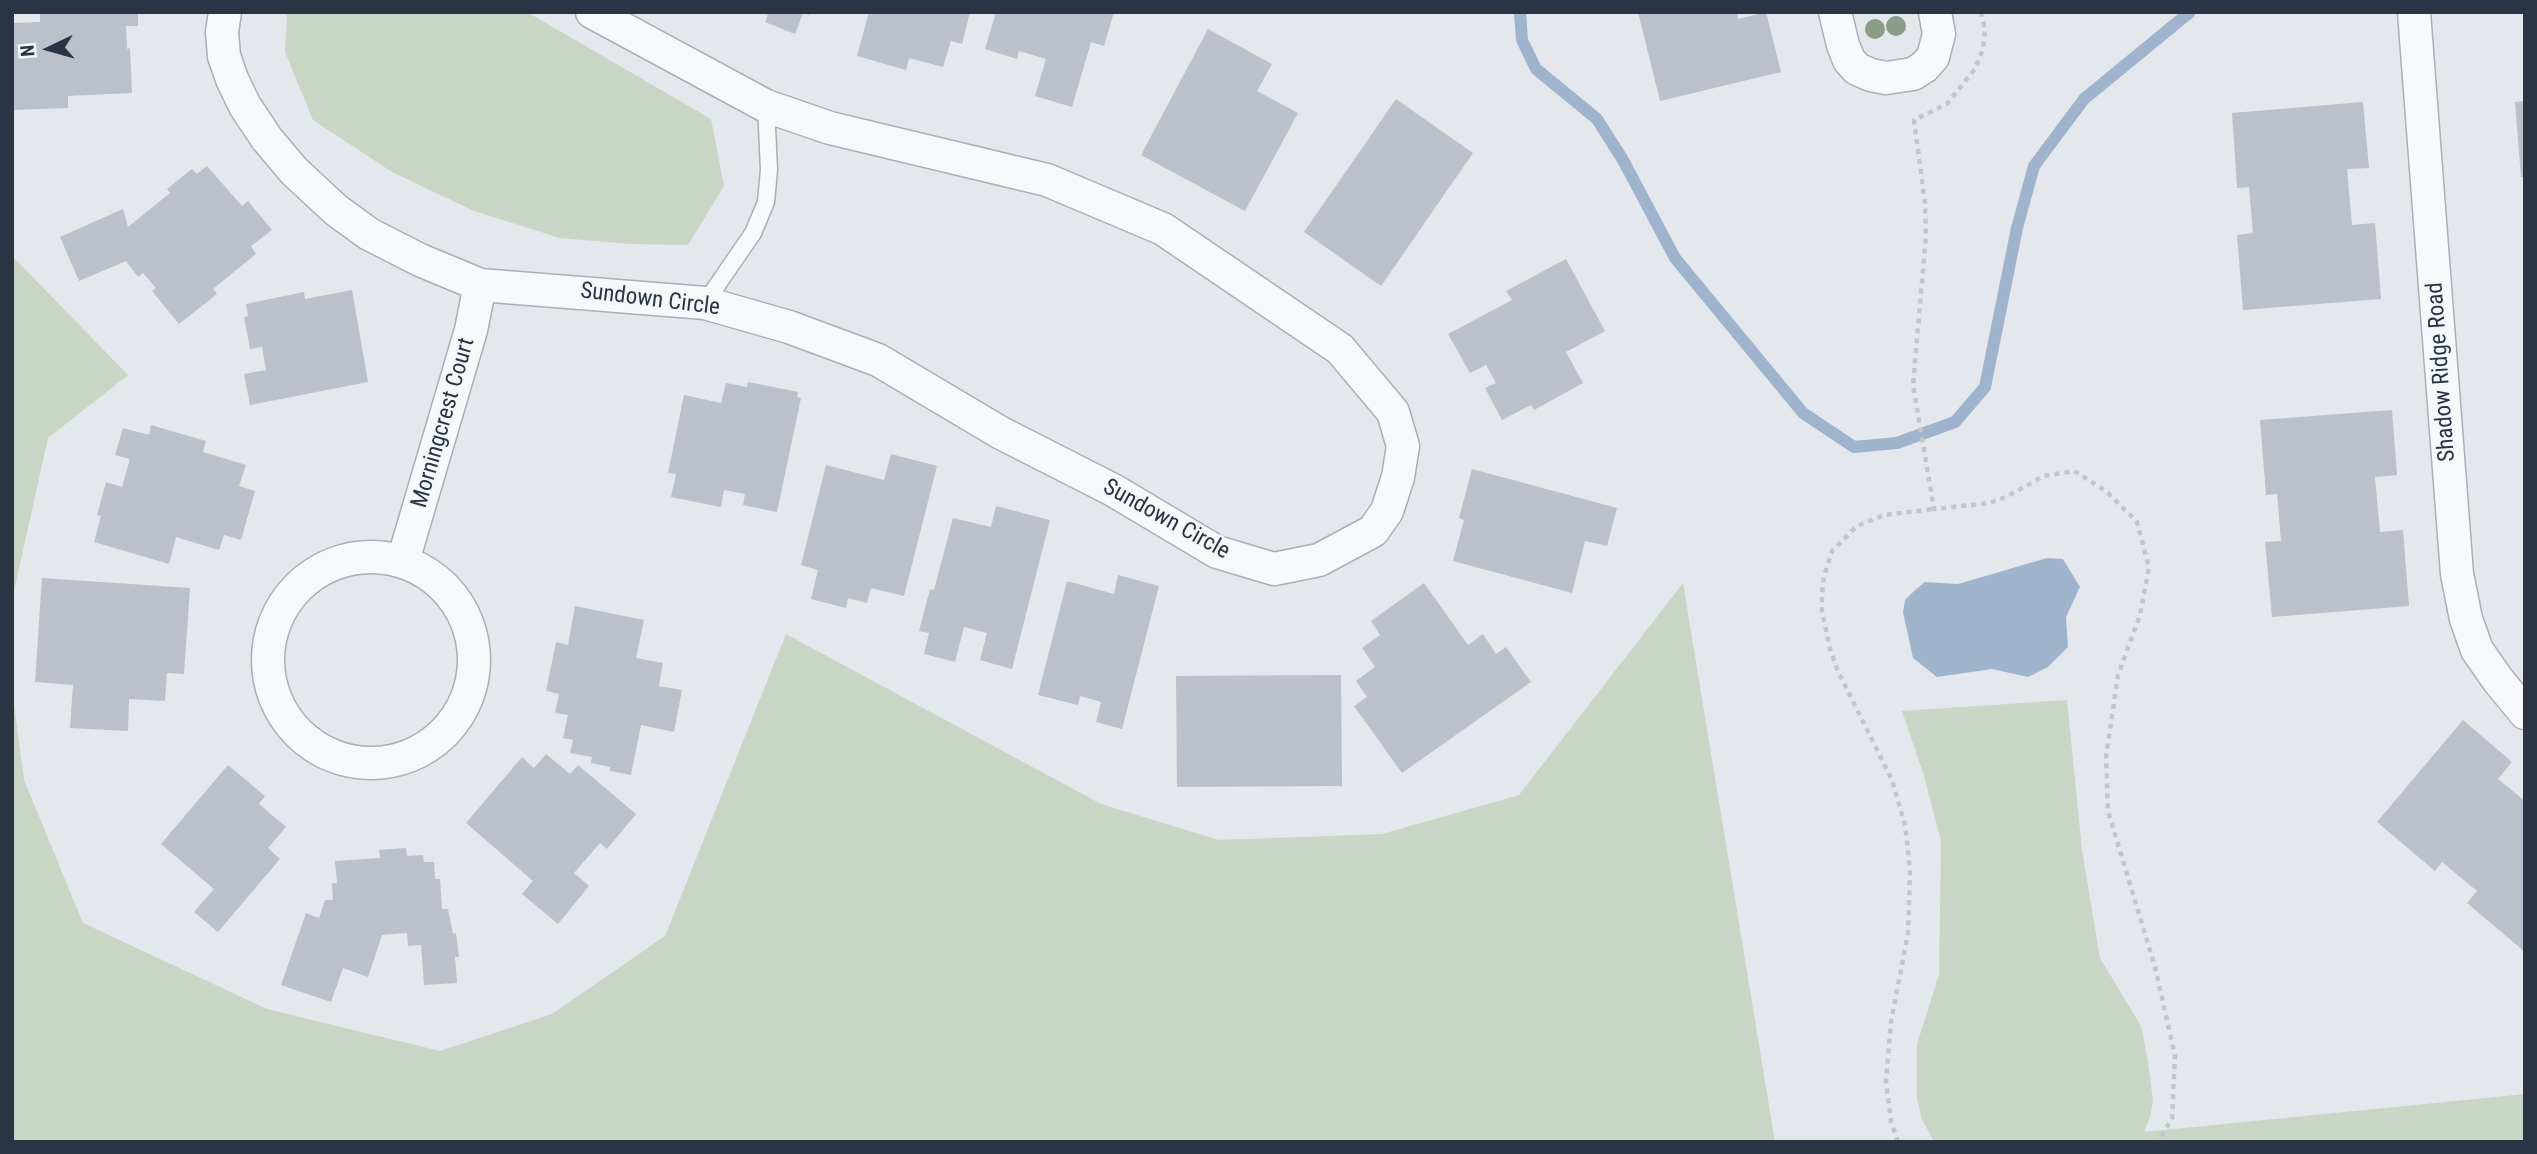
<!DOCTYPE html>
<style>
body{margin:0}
#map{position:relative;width:2537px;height:1154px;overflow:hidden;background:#e4e7ec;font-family:"Roboto Condensed",sans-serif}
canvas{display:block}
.frame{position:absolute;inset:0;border:14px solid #2b3445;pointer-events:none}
.north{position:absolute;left:14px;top:14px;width:70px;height:70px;-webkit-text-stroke:5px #f4f6f9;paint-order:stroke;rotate:265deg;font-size:19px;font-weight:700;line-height:28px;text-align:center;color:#2b3445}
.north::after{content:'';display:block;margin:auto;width:24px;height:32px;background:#2b3445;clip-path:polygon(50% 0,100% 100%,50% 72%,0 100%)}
</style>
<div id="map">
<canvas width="2537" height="1154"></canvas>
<div class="frame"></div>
<div class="north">N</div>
</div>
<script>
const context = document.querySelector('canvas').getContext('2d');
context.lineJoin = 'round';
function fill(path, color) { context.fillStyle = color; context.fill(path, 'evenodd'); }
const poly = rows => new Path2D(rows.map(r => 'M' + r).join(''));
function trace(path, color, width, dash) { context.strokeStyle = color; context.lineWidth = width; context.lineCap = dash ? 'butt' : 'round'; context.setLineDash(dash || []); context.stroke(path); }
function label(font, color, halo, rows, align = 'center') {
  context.font = font + ' "Roboto Condensed",sans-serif'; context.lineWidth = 5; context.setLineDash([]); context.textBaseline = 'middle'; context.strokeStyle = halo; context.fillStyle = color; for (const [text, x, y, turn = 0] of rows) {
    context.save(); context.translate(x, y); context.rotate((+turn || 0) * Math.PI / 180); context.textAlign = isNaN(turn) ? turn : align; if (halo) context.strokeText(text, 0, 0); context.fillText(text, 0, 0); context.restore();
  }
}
const green = poly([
 [287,12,527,12,711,119,724,186,688,245,631,244,560,238,474,211,392,172,313,120,285,52],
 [12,256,128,375,48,438,12,600],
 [1683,583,1775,1142,12,1142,12,688,24,780,83,923,267,1009,440,1051,552,1014,665,936,786,634,1101,804,1219,840,1382,834,1519,795],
 [2067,700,2082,850,2100,958,2141,1026,2148,1062,2153,1101,2150,1117,2144,1132,2525,1094,2525,1142,1934,1142,1922,1119,1917,1098,1917,1044,1939,975,1941,841,1924,776,1902,711]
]);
const water = poly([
 [2047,558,2063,559,2080,587,2066,617,2068,647,2048,667,2028,677,1992,669,1937,677,1913,658,1903,612,1905,600,1914,591,1925,582,1958,584]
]);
const stream = poly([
 [1520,12,1522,40,1536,69,1597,119,1623,160,1675,258,1803,413,1854,447,1897,443,1955,422,1985,387,2017,228,2034,166,2084,99,2190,12]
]);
const building = poly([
 [40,12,138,12,138,26,126,26,127,49,130,48,132,93,68,96,68,108,12,110,12,23,40,22],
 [761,12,810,12,809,15,803,13,795,34,765,22,768,15],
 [869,12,970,12,962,44,951,41,943,67,909,58,906,70,857,56],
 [996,12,1114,12,1104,46,1091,42,1072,107,1035,96,1046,59,1019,51,1017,59,985,49],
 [1638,12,1737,12,1738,19,1766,12,1781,72,1660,101],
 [1208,29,1272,64,1257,91,1298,113,1245,211,1141,155],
 [1396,99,1473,153,1381,286,1304,232],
 [2525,101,2525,177,2521,177,2515,102],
 [2363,102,2369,168,2347,169,2352,225,2375,223,2381,299,2243,310,2237,235,2253,233,2249,187,2237,188,2232,113],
 [207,166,242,206,248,201,272,230,251,246,256,254,213,289,217,294,179,324,152,291,156,288,143,273,138,277,126,261,79,281,60,237,123,209,128,227,170,193,167,189,192,169,197,174],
 [1566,259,1605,331,1566,352,1583,383,1534,410,1531,405,1502,420,1485,388,1496,383,1486,365,1470,373,1448,334,1512,300,1506,291],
 [352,290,368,382,250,405,244,374,266,370,262,347,250,349,244,317,248,316,246,304,304,292,305,299],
 [748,382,798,392,797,397,801,398,777,512,743,505,745,494,724,490,721,507,671,497,676,474,668,473,684,395,721,403,726,383,747,387],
 [2392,410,2397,475,2375,477,2380,532,2403,530,2409,606,2272,617,2265,542,2281,541,2277,494,2266,495,2260,420],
 [151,425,206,441,203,452,246,465,239,486,255,491,241,540,224,535,219,550,176,537,169,564,94,542,101,516,97,515,106,482,122,487,130,459,115,455,123,428,149,435],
 [891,454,937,466,904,596,871,588,867,603,848,598,846,608,811,599,818,570,801,565,826,465,884,480],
 [1472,469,1617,508,1607,546,1585,541,1572,593,1453,561,1464,520,1459,518],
 [996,506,1050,520,1012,669,980,660,987,633,964,627,955,662,924,654,929,633,919,631,930,589,934,590,953,518,991,527],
 [1118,575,1159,586,1122,729,1096,722,1101,702,1080,696,1078,705,1038,695,1067,581,1114,594],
 [42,578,190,588,184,674,167,673,165,701,129,699,128,731,70,728,73,685,35,682],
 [1424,583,1468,645,1483,634,1496,654,1506,647,1531,682,1402,773,1354,706,1367,697,1356,681,1375,667,1362,648,1380,635,1371,621],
 [575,606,644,620,636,658,663,663,659,686,682,690,674,732,641,725,631,775,610,771,610,767,591,763,592,757,570,753,573,740,563,738,568,715,555,713,559,694,546,691,556,642,568,645],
 [1341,675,1342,786,1177,787,1176,676],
 [2463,720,2512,762,2498,779,2525,801,2525,952,2467,903,2477,891,2442,862,2435,871,2377,822],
 [546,754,570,774,578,765,636,814,607,849,600,843,574,873,589,886,558,924,522,894,533,881,466,823,522,757,534,768],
 [228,765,265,796,259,804,286,827,268,848,280,859,218,932,194,912,214,889,161,844],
 [406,848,407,856,423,855,424,862,434,862,435,879,440,879,442,909,448,909,453,934,456,933,459,957,455,957,457,983,424,985,421,945,408,946,407,933,382,935,368,977,343,968,331,1002,281,985,306,913,319,918,325,900,333,900,332,883,337,883,335,861,380,858,379,850]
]);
const path = poly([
 [1981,12,1985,30,1983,49,1975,69,1947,104,1914,120,1925,203,1926,236,1913,385,1934,509,1989,503,2006,497,2044,476,2074,471,2106,491,2137,522,2149,567,2140,615,2118,675,2106,757,2108,811,2155,967,2175,1056,2172,1119,2157,1142],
 [1898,1142,1891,1121,1886,1082,1891,1022,1908,933,1910,872,1908,850,1905,825,1892,780,1838,671,1830,649,1822,611,1822,594,1824,576,1832,551,1857,526,1884,515,1934,509]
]);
const service = poly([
 [705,303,753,233,766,202,769,170,766,106]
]);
const minor = poly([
 [225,12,222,32,224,56,232,79,245,106,267,139,294,171,336,210,369,234,420,260,480,285,705,303,789,327,878,360,1001,433,1113,490,1217,552,1274,569,1319,560,1373,531,1387,511,1398,477,1403,446,1393,412,1340,349,1163,229,1047,180,830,128,766,106,592,12],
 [1835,12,1843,45,1849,60,1857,69,1871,75,1886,78,1913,74,1924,67,1933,57,1939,34,1935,12],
 [2414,12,2457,574,2466,619,2477,650,2498,680,2525,713],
 '268 660a103 103 0 1 1 206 0a103 103 0 1 1-206 0Z',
 [403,561,471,330,480,285]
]);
const trees = [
 [1896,26],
 [1875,29]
];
const streetNames = [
 ["Sundown Circle",650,300,7],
 ["Shadow Ridge Road",2442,372,-94],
 ["Morningcrest Court",444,423,-74],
 ["Sundown Circle",1166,520,29]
];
fill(green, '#c9d6c5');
fill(water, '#9fb4cc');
trace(stream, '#9fb4cc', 12);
fill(building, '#bbc0ca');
trace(service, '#a9aeb7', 19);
trace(minor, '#a9aeb7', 35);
trace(path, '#c2c5cb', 4.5, [5, 5]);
trace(service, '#f7f8fa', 16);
trace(minor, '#f7f8fa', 32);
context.fillStyle = '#899d89';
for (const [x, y] of trees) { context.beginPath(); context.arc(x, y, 10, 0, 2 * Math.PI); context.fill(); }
label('23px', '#2b3445', '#f4f6f9', streetNames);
</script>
